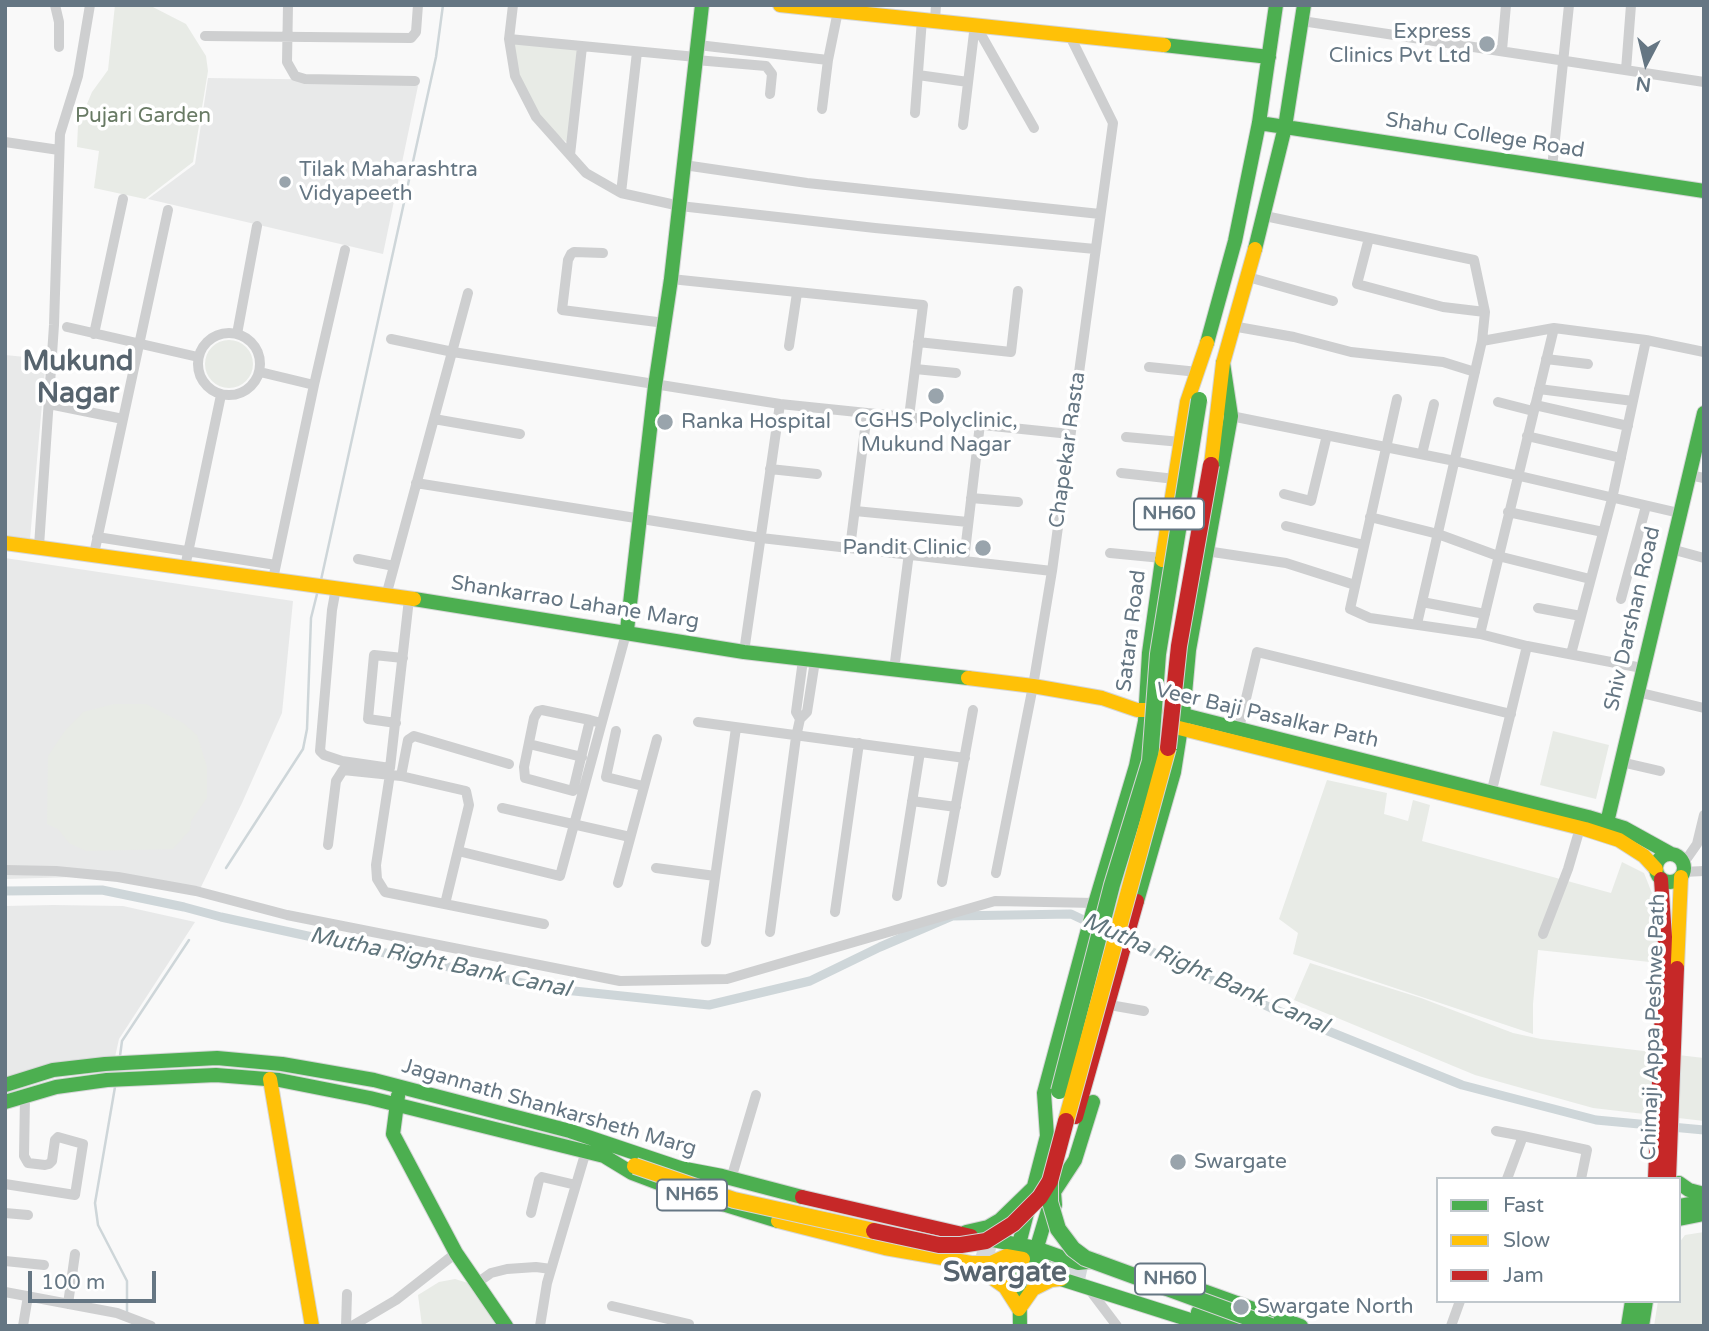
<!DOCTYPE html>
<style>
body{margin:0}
#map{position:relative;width:1709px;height:1331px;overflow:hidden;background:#f9f9f9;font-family:"Varela Round",sans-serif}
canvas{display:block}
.frame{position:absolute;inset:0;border:7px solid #657683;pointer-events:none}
.legend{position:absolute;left:1436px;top:1177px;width:245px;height:126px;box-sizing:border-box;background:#fff;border:2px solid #c1c8cd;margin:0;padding:9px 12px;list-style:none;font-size:21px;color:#657683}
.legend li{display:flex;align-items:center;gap:14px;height:35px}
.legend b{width:35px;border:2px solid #c1c8cd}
.north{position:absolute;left:1611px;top:28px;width:70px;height:70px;-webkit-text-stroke:5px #fff;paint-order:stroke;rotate:187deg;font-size:19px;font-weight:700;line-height:28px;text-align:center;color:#657683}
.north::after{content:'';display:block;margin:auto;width:24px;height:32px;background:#657683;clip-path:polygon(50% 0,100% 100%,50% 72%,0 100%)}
.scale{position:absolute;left:28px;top:1271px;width:128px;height:32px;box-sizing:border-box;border:4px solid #657683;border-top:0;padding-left:9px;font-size:21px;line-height:24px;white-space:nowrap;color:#657683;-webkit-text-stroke:5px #fff;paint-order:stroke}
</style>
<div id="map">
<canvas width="1709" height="1331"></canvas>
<div class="frame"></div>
<ul class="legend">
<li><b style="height:9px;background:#4caf50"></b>Fast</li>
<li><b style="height:9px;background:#ffc107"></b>Slow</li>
<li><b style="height:9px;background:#c62828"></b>Jam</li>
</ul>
<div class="north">N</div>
<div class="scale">100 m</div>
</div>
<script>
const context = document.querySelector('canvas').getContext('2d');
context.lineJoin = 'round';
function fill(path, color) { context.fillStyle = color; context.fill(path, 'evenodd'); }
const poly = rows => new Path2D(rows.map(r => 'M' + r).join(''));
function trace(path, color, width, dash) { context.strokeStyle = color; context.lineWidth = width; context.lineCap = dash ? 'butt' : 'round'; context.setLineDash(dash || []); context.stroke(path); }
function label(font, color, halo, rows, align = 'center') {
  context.font = font + ' "Varela Round",sans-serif'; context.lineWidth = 7; context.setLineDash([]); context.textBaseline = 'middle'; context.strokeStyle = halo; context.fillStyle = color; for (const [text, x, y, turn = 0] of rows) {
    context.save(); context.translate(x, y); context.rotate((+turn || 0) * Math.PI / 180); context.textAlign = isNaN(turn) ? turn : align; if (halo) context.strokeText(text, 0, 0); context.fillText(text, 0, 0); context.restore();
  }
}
const built = poly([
 [208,78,419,81,383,254,148,199,195,164],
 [5,355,46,359,30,539,5,536],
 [5,558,293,601,282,713,242,803,200,889,75,877,5,879],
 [53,905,123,906,195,922,119,1039,115,1057,5,1079,5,906]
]);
const green = poly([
 [115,5,149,5,186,24,206,56,208,71,193,162,145,199,94,188,99,151,77,147,78,125,92,92,108,70],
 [513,43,578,46,571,146,536,117,519,77],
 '205 364a24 24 0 1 1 48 0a24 24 0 1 1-48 0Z',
 [114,704,146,704,183,723,197,735,207,767,207,798,191,821,190,830,173,849,86,851,69,843,58,829,47,824,48,756,64,732,83,712],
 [1553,731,1609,745,1596,799,1540,785],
 [1327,780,1387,793,1384,814,1408,821,1413,800,1430,805,1422,841,1611,893,1622,862,1644,873,1659,911,1659,963,1538,950,1533,1004,1533,1034,1293,954,1298,933,1279,919],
 [1310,963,1421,998,1513,1033,1541,1039,1704,1058,1704,1121,1593,1108,1475,1075,1294,1000],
 [1704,1232,1704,1326,1654,1326,1658,1301,1679,1301,1679,1243,1685,1235],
 [455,1279,468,1283,497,1326,422,1326,418,1295,439,1282]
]);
const stream = poly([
 [321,580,436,57,443,5],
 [226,868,303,749,307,729,311,618,318,590],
 [120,1056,122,1041,189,940],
 [115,1087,95,1203,98,1225,127,1281,127,1313]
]);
const canal = poly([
 [5,891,102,890,184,907,221,917,545,988,709,1005,810,981,880,947,952,916,1071,914,1090,923],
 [1125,939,1271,1008,1462,1085,1596,1120,1704,1130]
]);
const highwayTunnel = poly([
 [977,1251,1011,1259],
 [1042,1266,1092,1277]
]);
const street = poly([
 [55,5,59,22,59,47],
 [288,5,287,62,295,76,305,79,415,81],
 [513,5,509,39,515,76,536,117,586,173,621,193,680,206,875,228,1095,249],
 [935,20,936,5],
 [1302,21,1704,82],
 [975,24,1034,128],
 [205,36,411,38,416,32,418,5],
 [509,39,696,57],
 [698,45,828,60],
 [1502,50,1506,5],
 [696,60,766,66,772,74,770,94],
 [1626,70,1631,5],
 [918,75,968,82],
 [822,109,828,60,839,6],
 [915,113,922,19],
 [963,125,975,24],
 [5,142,59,150],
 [570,155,582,47],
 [684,165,807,183,1100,214],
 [1552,168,1569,5],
 [621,193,637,52],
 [1265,216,1474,260,1485,312,1482,341],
 [1369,238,1357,284,1443,307,1485,312],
 [603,253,574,252,571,254,568,260,562,310,665,323],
 [1248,277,1333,301],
 [671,279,923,305,909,417],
 [1232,326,1294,337,1351,352,1443,362,1475,372],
 [67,327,198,357],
 '198 364a31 31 0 1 1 62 0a31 31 0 1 1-62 0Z',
 [94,334,123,199],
 [237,334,257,226],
 [391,339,453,352,780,404,1070,434],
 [918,342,1011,352,1018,291],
 [789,346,797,293],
 [1546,359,1588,364],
 [1149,367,1198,372],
 [915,369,956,373],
 [260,372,314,385,273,579],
 [314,385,345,250],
 [1539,389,1633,401],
 [1397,399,1350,609,1370,618,1480,634,1527,646,1642,668],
 [1498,402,1533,411],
 [49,404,123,419],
 [1535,405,1628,426],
 [1231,416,1455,461,1679,513],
 [434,419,520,434],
 [1527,436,1621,458],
 [1126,437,1181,442],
 [1422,454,1434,404],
 [770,469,817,474],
 [1121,473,1175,479],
 [1689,475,1704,478],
 [416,483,761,538,1052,571],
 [1284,494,1311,501,1327,435],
 [971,498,1018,502],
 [855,511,968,522],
 [1508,512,1603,532],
 [1370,517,1438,534,1498,556,1590,579],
 [1286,526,1364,545],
 [97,537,276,565],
 [39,546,54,325,60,134,78,76,90,5],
 [850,548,867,413],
 [1671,549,1704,558],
 [1206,551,1286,563,1355,585],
 [1110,553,1162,558],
 [94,554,168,210],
 [358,559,394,566],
 [964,560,980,424],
 [185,567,221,395],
 [336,588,332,610,320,751,324,755,342,761,390,768,409,599],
 [386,596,468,293],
 [1621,599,1646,506],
 [1422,602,1485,614],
 [1538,608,1581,616],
 [1417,624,1482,341,1554,328,1646,340,1704,352],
 [1480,634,1554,328],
 [744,652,780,404],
 [1571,654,1612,499,1646,340],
 [894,670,909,553],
 [1637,692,1704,708],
 [800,719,796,712,803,660],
 [590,720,573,791,525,778,524,767,534,718,538,711,542,710,590,720,601,723],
 [698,722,965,758],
 [396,723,368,719,374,655,403,658],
 [1239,728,1257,652,1511,714],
 [616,731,606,777,643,786],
 [529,744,582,757],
 [1621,762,1660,771],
 [390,774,376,865,377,879,385,892,544,924],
 [401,776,408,740,414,736,509,764],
 [1490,798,1527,646],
 [912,801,956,807],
 [502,808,630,837],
 [328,845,336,781,343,770,401,776,466,791,469,805,445,904],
 [458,851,560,876,627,630],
 [1683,864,1697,844,1704,815],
 [656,868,715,876],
 [5,870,56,871,118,877,196,891,287,915,620,981,727,979,995,901,1095,903],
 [1683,872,1704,871],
 [996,873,1033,686,1052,571,1113,123,1069,34],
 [942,882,973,710],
 [618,883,657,739],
 [897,896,920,752],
 [835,912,859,743],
 [770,932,796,737,800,719,807,712,815,661],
 [1543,934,1568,869,1580,828],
 [706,942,736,728],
 [1104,1004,1144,1011],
 [1496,1131,1523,1136,1507,1179],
 [1523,1136,1587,1150,1581,1179],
 [731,1179,756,1095],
 [5,1184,75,1195,83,1144,58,1137,55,1140,52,1161,49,1164,45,1165,28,1163,24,1156,25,1096],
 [5,1213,28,1215],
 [531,1213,539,1180,542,1177,576,1185],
 [5,1261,44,1265],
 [477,1283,491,1273,507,1269,536,1267,551,1269],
 [1089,1289,1117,1326],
 [5,1292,117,1313,151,1326],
 [68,1304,75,1254],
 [612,1306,689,1324],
 [23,1326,28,1296],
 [346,1326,347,1294],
 [352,1326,396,1300,456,1253],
 [540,1326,547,1283,586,1151],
 [1451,1326,1460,1301]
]);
const fast = poly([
 [1164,45,1269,57],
 [1259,123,1704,191],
 [1255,249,1285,127,1304,5],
 [1207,343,1235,241,1259,123,1276,5],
 [414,599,744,652,968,678],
 [627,630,655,386,671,279,702,5],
 [1176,713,1588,817,1624,828,1671,854],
 [1605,831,1704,413],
 '1656 868a14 14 0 1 1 28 0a14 14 0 1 1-28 0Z',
 [1137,901,1174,772,1183,715,1189,650,1231,416,1223,363],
 [5,1085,53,1070,105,1064,217,1058,282,1064,374,1080,570,1131,680,1168,722,1176,802,1197],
 [398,1096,393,1134,456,1253,506,1326],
 [5,1102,56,1087,107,1080,216,1075,279,1080,370,1098,604,1156,632,1173,677,1190,778,1221],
 [1679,1183,1689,1190,1704,1194],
 [1055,1205,1054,1192,1075,1160,1093,1102],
 [1679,1206,1704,1201],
 [1679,1219,1704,1214],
 [966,1232,988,1227,1000,1220,1034,1187],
 [971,1236,1036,1248,1078,1263,1097,1261],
 [1034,1257,1052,1197],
 [1023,1259,1042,1264,1061,1279,1209,1326],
 [1144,1273,1173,1280,1301,1326],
 [1198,1312,1238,1326],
 [1020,1326,1019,1244,1047,1136,1044,1093,1094,907,1136,766,1145,721,1149,653,1162,560],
 [1628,1326,1632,1301],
 [1642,1326,1646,1301]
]);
const slow = poly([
 [780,5,1164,45],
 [1211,465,1223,363,1255,249],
 [5,543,414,599],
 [1162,560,1187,402,1207,343],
 [968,678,1033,686,1102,698,1137,710,1156,710],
 [1171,726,1585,829,1619,840,1644,856,1656,869],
 [1677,968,1681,877],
 [270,1079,312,1326],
 [778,1221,885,1248,971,1263,991,1263,1006,1256,1023,1259],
 [971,1263,1005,1287,1019,1309],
 [1019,1309,1033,1289,1051,1280,1061,1279]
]);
const jam = poly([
 [1076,1117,1137,901],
 [1655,1179,1665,937,1661,879],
 [1669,1179,1677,968],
 [802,1197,971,1236]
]);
const fastBridge = poly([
 [1059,1091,1112,885,1150,761,1158,654,1199,400],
 [1050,1181,1050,1202,1058,1229,1073,1249,1085,1258,1271,1326]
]);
const slowBridge = poly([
 [1066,1121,1168,748],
 [635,1166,734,1200,874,1231]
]);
const jamBridge = poly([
 [1168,748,1179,646,1211,465],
 [874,1231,939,1245,961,1245,986,1241,1013,1224,1040,1197,1050,1181,1066,1121]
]);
const markers = [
 [1487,44,9,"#99a4ac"],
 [285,182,7,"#99a4ac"],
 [936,396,9,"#99a4ac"],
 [665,422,9,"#99a4ac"],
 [983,548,9,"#99a4ac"],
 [1178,1162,9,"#99a4ac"],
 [1241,1307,9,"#99a4ac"]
];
const shields = [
 [1169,514,70],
 [692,1195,70],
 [1170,1279,70]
];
const shieldNames = [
 ["NH60",1169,514],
 ["NH65",692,1195],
 ["NH60",1170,1279]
];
const poiNames = [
 ["Express",1471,32,"right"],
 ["Clinics Pvt Ltd",1471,56,"right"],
 ["Tilak Maharashtra",299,170],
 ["Vidyapeeth",299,194],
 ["CGHS Polyclinic,",936,421,"center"],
 ["Mukund Nagar",936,445,"center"],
 ["Ranka Hospital",681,422],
 ["Pandit Clinic",967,548,"right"],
 ["Swargate",1194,1162],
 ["Swargate North",1257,1307]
];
const parkNames = [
 ["Pujari Garden",143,116]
];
const streetNames = [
 ["Shahu College Road",1485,136,9],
 ["Chapekar Rasta",1068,450,-82],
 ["Shankarrao Lahane Marg",575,603,9],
 ["Shiv Darshan Road",1633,619,-77],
 ["Satara Road",1132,631,-83],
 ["Veer Baji Pasalkar Path",1267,716,13],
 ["Chimaji Appa Peshwe Path",1654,1027,-88],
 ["Jagannath Shankarsheth Marg",549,1108,16]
];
const waterNames = [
 ["Mutha Right Bank Canal",440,963,12],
 ["Mutha Right Bank Canal",1205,974,24]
];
const districtNames = [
 ["Mukund",78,363],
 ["Nagar",78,395],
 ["Swargate",1005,1274]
];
fill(built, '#e8e9e9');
fill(green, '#e8ebe6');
trace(stream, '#ced6d9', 2.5);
trace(canal, '#ced6d9', 9);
trace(highwayTunnel, '#d4d8dc', 18, [18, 9]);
trace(fast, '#d5d6d7', 16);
trace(slow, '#d5d6d7', 16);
trace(jam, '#d5d6d7', 16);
trace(street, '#cecfd0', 10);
trace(fast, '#4caf50', 14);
trace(slow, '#ffc107', 14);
trace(jam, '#c62828', 14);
trace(fastBridge, '#d5d6d6', 18, []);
trace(slowBridge, '#d5d6d6', 18, []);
trace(jamBridge, '#d5d6d6', 18, []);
trace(fastBridge, '#4caf50', 16);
trace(slowBridge, '#ffc107', 16);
trace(jamBridge, '#c62828', 16);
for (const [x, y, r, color] of markers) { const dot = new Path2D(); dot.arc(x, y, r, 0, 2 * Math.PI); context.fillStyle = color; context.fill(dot); trace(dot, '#fff', 2.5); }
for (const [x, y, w] of shields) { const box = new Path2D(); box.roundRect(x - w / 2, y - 15.5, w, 31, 5); context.fillStyle = '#fff'; context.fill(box); trace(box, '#657683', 2); }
label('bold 19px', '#657683', null, shieldNames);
label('21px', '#657683', '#fff', poiNames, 'left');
label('21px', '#687a64', '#fff', parkNames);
label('21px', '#657683', '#fff', streetNames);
label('italic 23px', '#60757c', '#fff', waterNames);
label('bold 28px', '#57646e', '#fff', districtNames);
</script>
